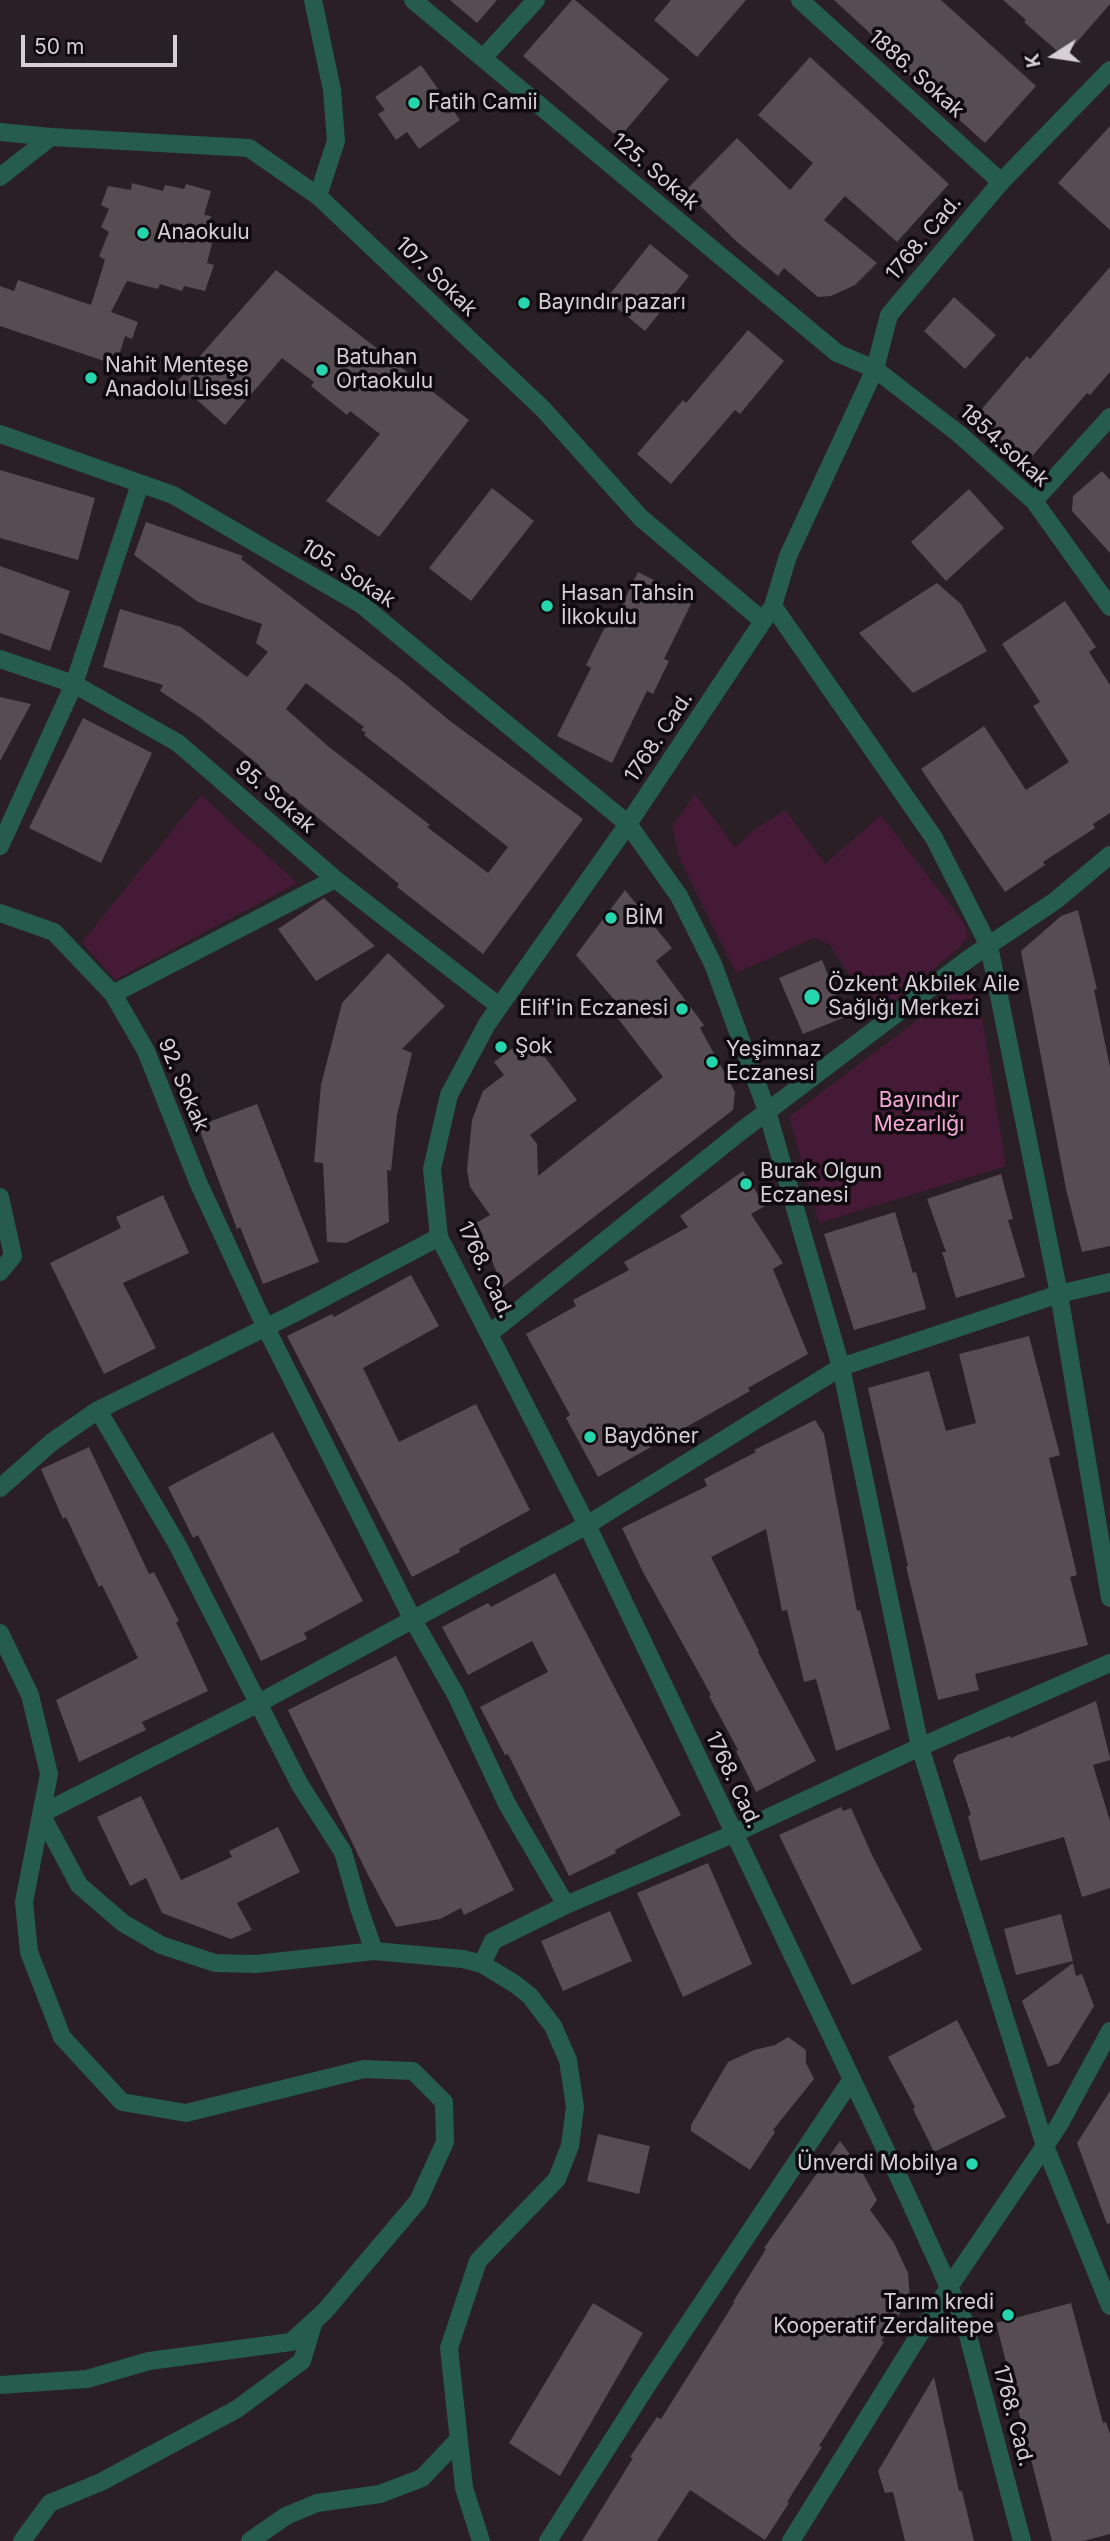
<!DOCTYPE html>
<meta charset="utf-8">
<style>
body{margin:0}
#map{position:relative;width:1110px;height:2541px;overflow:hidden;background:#291f24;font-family:Inter,sans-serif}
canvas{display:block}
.north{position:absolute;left:1019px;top:21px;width:70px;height:70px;-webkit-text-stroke:5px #0e0a0d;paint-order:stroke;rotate:258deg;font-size:19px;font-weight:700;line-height:28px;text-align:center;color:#d6cfd3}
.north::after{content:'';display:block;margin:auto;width:24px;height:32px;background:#d6cfd3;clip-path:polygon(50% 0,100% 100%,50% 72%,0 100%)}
.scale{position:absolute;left:21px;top:35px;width:156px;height:32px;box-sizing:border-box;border:4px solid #d6cfd3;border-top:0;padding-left:9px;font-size:21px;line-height:24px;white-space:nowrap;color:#d6cfd3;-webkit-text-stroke:5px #0e0a0d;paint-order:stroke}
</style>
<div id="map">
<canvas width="1110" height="2541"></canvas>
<div class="north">K</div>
<div class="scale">50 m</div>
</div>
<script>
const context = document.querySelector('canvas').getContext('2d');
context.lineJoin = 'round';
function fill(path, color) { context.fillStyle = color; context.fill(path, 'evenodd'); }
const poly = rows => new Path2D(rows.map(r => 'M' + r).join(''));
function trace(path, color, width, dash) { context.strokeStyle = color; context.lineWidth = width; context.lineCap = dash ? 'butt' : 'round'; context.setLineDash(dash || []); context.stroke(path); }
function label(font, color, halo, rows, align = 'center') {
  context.font = font + ' Inter,sans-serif'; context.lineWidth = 7; context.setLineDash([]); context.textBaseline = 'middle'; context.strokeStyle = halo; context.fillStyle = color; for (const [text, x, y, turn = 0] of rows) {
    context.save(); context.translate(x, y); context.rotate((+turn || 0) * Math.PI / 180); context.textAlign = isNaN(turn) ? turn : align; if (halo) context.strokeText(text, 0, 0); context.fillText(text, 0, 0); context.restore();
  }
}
const green = poly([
 [695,794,735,847,757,828,785,810,825,864,881,815,964,923,968,937,958,949,875,1017,830,945,814,938,736,973,679,857,672,826],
 [201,795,297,883,115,980,82,942],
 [966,983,980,1005,1006,1166,819,1223,789,1117]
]);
const building = poly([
 [450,0,497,0,477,23],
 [572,0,575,0,669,79,619,138,523,56],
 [671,0,746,0,697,57,654,20],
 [834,0,941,0,1036,86,985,143,893,60,896,57],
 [1003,0,1110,0,1110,4,1064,57,1024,22,1026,20],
 [810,57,949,184,897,242,845,196,824,220,877,263,855,285,831,296,818,297,784,268,778,276,737,242,685,191,737,138,790,190,813,163,758,115],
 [421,65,460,120,419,149,407,132,396,140,378,114,385,110,375,97],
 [1110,126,1110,230,1058,183],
 [132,183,163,191,165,185,184,189,186,184,211,191,204,215,211,216,205,240,213,240,207,263,214,265,205,291,184,286,182,291,160,284,158,289,127,281,111,312,138,322,132,339,125,336,116,365,0,326,0,286,14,291,18,280,91,305,105,260,99,256,109,232,101,227,109,209,101,205,108,186,131,190],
 [650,244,689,276,645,331,606,299],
 [1110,267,1110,372,1090,395,1087,393,1027,462,975,417,1027,356,1030,359],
 [276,270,469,420,379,537,326,501,380,434,350,411,347,415,311,386,314,382,282,358,225,425,177,382],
 [954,297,996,335,965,369,924,331],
 [748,330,784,361,740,414,735,410,671,484,637,454,683,400,686,403],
 [0,470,95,498,78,560,0,538],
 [1102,471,1110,480,1110,553,1072,511,1073,496],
 [492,488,534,521,471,601,429,568],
 [969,489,1004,528,946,581,911,542],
 [146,522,243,556,241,559,402,681,450,721,583,819,483,954,397,887,399,884,258,769,260,766,199,717,160,691,163,685,103,667,120,609,181,627,247,677,268,652,256,643,262,624,198,602,134,555],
 [306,683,364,727,361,730,366,733,364,735,508,847,488,873,427,827,430,825,329,747,286,709],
 [0,566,70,591,50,651,0,633],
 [638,572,693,600,664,659,669,661,653,694,647,691,612,763,557,736,591,668,586,665,609,619,614,621],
 [937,583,961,604,987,651,913,693,859,633],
 [1065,601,1096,647,1089,652,1110,685,1110,813,1093,824,1095,828,1043,862,1045,865,1005,892,921,769,984,726,1026,790,1069,762,1033,706,1040,702,1002,644],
 [0,697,31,704,0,761],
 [83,718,152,753,101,863,29,828],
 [625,890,672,948,656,961,704,1025,700,1028,735,1092,733,1110,503,1287,476,1223,490,1215,470,1187,467,1170,472,1120,483,1091,504,1075,494,1062,529,1036,577,1100,530,1135,537,1144,538,1176,663,1077,616,1016,623,1010,576,955],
 [324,898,375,946,316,981,278,929],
 [1078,910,1097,989,1094,990,1110,1067,1110,1246,1082,1252,1066,1189,1021,951,1061,916],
 [388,953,445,1006,402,1049,412,1053,397,1115,391,1171,387,1170,389,1222,346,1243,327,1242,323,1163,314,1162,321,1085,342,1003],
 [822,960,845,1017,803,1034,779,978],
 [257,1104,319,1262,263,1284,240,1227,237,1229,198,1126],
 [743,1171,765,1206,751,1214,783,1263,773,1269,808,1354,748,1388,750,1391,598,1477,566,1418,570,1415,526,1334,576,1306,573,1300,629,1270,624,1262,688,1227,680,1216],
 [1001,1174,1013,1219,1008,1220,1025,1277,956,1298,942,1252,946,1252,927,1199],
 [163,1195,189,1253,123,1283,156,1348,104,1374,50,1263,121,1228,116,1217],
 [895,1212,913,1273,916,1272,926,1309,854,1330,824,1234],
 [411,1275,439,1326,363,1368,399,1442,476,1404,530,1510,459,1549,460,1552,412,1577,287,1336,332,1314,334,1317],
 [1029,1336,1060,1455,1049,1458,1077,1575,1070,1577,1088,1645,975,1674,979,1690,938,1700,906,1566,908,1566,868,1388,929,1371,946,1431,976,1423,959,1354],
 [815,1420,824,1434,857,1611,860,1610,890,1729,836,1751,816,1679,804,1682,787,1610,782,1611,766,1529,711,1557,759,1651,758,1652,816,1761,756,1792,736,1751,738,1750,709,1696,711,1695,643,1572,622,1528,707,1486,704,1479,756,1452,754,1450],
 [273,1432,363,1601,304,1633,307,1639,261,1661,198,1535,193,1538,168,1487],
 [89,1447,149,1574,154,1572,179,1621,176,1622,208,1691,142,1722,146,1730,79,1762,56,1700,138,1658,102,1585,99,1587,66,1517,63,1519,41,1469],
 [555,1573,681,1815,615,1850,616,1853,569,1876,508,1754,505,1755,480,1707,548,1672,532,1641,468,1675,442,1627,488,1603,491,1607],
 [396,1656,514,1890,464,1915,461,1908,440,1919,396,1927,367,1873,288,1710],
 [1096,1701,1110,1758,1110,1760,1093,1765,1110,1821,1110,1888,1082,1897,1064,1837,980,1861,968,1816,971,1815,953,1761,957,1755,1010,1736,1011,1738],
 [141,1796,181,1880,232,1857,229,1851,278,1827,300,1872,237,1903,252,1930,231,1939,162,1913,146,1878,130,1886,97,1817],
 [841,1807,843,1811,851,1808,872,1855,922,1950,852,1985,779,1835],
 [708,1863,752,1964,683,1997,637,1893],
 [610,1911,632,1961,563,1991,541,1941],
 [1061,1914,1073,1961,1016,1975,1004,1929],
 [1073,1963,1076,1976,1082,1974,1094,2006,1059,2063,1048,2067,1022,2001],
 [957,2020,1006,2117,934,2152,913,2109,915,2107,888,2057],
 [788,2037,806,2050,806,2063,814,2079,773,2130,775,2132,750,2170,691,2131,691,2125,728,2062,754,2050,775,2045],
 [1110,2091,1110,2223,1107,2224,1077,2143],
 [598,2134,650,2146,639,2194,587,2181],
 [840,2141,860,2168,877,2200,870,2210,894,2243,908,2273,910,2299,881,2341,884,2342,819,2446,822,2447,787,2502,789,2503,765,2540,690,2490,657,2541,582,2541,633,2458,630,2457,657,2417,661,2419,734,2303,733,2302,766,2249,764,2248],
 [593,2303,643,2333,560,2476,509,2443],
 [1071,2303,1103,2423,1106,2422,1110,2434,1110,2534,1083,2541,1052,2541,996,2323],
 [934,2377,959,2491,962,2491,974,2541,905,2541,893,2492,885,2493,878,2471]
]);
const minor = poly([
 [313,0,332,90,336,141,318,196],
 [413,0,837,353,875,369,959,434,1034,501,1110,607],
 [800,0,1001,182],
 [483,58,536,0],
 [0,132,51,137,249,148,318,196,543,409,641,518,763,621],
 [0,177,51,137],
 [0,434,173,495,362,605,628,824,679,896,713,964,767,1111,841,1367,920,1747,1045,2146,1110,2306],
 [1034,501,1110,417],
 [773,606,934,838,989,946,1059,1294,1110,1598],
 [0,659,74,684,178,743,335,879,499,1006],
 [0,846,74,684,140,484],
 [0,913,54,932,113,994,146,1051,198,1182,265,1326,413,1620,456,1695,507,1804,566,1905,733,1834,920,1747,1110,1663],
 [113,994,335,879],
 [0,1197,13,1256,0,1272],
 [489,1334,740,1132,971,957,1055,901,1110,855],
 [98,1410,177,1544,300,1785,343,1852,359,1908,374,1951],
 [0,1488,52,1442,98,1410,295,1313,439,1237],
 [0,1633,30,1695,49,1774,24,1902,29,1952,62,2037,122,2102,186,2113,364,2069,413,2071,444,2102,445,2142,418,2201,325,2311,291,2342,149,2361,87,2379,0,2385],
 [482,1964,493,1941,566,1905],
 [22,2541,50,2503,101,2482,237,2409,302,2361,314,2321],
 [250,2541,286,2516,317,2503,380,2494,422,2478,459,2439],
 [481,2541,464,2488,449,2348,478,2261,557,2179,570,2146,575,2107,568,2060,553,2026,530,1996,515,1984,482,1964,463,1959,374,1951,256,1964,215,1963,161,1945,123,1923,79,1885,41,1814,257,1704,587,1525,841,1367,1059,1294,1110,1282],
 [548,2541,648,2384,852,2079],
 [791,2541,949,2287,1059,2125,1110,2031],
 [1022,2541,964,2320,902,2184,587,1525,439,1237,432,1169,449,1095,487,1024,628,824,773,606,788,556,875,369,889,315,1001,182,1110,70]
]);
const markers = [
 [414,103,7,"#24d5ae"],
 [143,233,7,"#24d5ae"],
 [524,303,7,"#24d5ae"],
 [322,370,7,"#24d5ae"],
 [91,378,7,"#24d5ae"],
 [547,606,7,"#24d5ae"],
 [611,918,7,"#24d5ae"],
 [812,997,9,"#24d5ae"],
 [682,1009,7,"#24d5ae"],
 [501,1047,7,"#24d5ae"],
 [712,1062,7,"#24d5ae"],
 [746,1184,7,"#24d5ae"],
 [590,1437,7,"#24d5ae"],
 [972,2164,7,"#24d5ae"],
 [1008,2315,7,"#24d5ae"]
];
const streetNames = [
 ["1886. Sokak",916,74,42],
 ["125. Sokak",655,172,40],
 ["1768. Cad.",924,238,-50],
 ["107. Sokak",436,277,44],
 ["1854.sokak",1004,446,42],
 ["105. Sokak",348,574,33],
 ["1768. Cad.",659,737,-56],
 ["95. Sokak",275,797,41],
 ["92. Sokak",183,1085,67],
 ["1768. Cad.",485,1270,65],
 ["1768. Cad.",733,1780,65],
 ["1768. Cad.",1013,2416,75]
];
const poiNames = [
 ["Fatih Camii",428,103],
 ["Anaokulu",157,233],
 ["Bayındır pazarı",538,303],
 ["Batuhan",336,358],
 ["Ortaokulu",336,382],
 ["Nahit Menteşe",105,366],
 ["Anadolu Lisesi",105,390],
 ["Hasan Tahsin",561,594],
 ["İlkokulu",561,618],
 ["BİM",625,918],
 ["Özkent Akbilek Aile",828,985],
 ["Sağlığı Merkezi",828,1009],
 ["Elif'in Eczanesi",668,1009,"right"],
 ["Şok",515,1047],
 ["Yeşimnaz",726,1050],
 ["Eczanesi",726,1074],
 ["Burak Olgun",760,1172],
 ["Eczanesi",760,1196],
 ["Baydöner",604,1437],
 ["Ünverdi Mobilya",958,2164,"right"],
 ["Tarım kredi",994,2303,"right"],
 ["Kooperatif Zerdalitepe",994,2327,"right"]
];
const parkNames = [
 ["Bayındır",919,1101],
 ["Mezarlığı",919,1125]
];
fill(green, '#451a36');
fill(building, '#584c53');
trace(minor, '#265c4e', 18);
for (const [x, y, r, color] of markers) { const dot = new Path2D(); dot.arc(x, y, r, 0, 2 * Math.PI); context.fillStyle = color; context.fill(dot); trace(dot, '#0e0a0d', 2.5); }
label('21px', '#d6cfd3', '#0e0a0d', streetNames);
label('21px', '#d6cfd3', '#0e0a0d', poiNames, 'left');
label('21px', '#f6a7d7', '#0e0a0d', parkNames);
</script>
